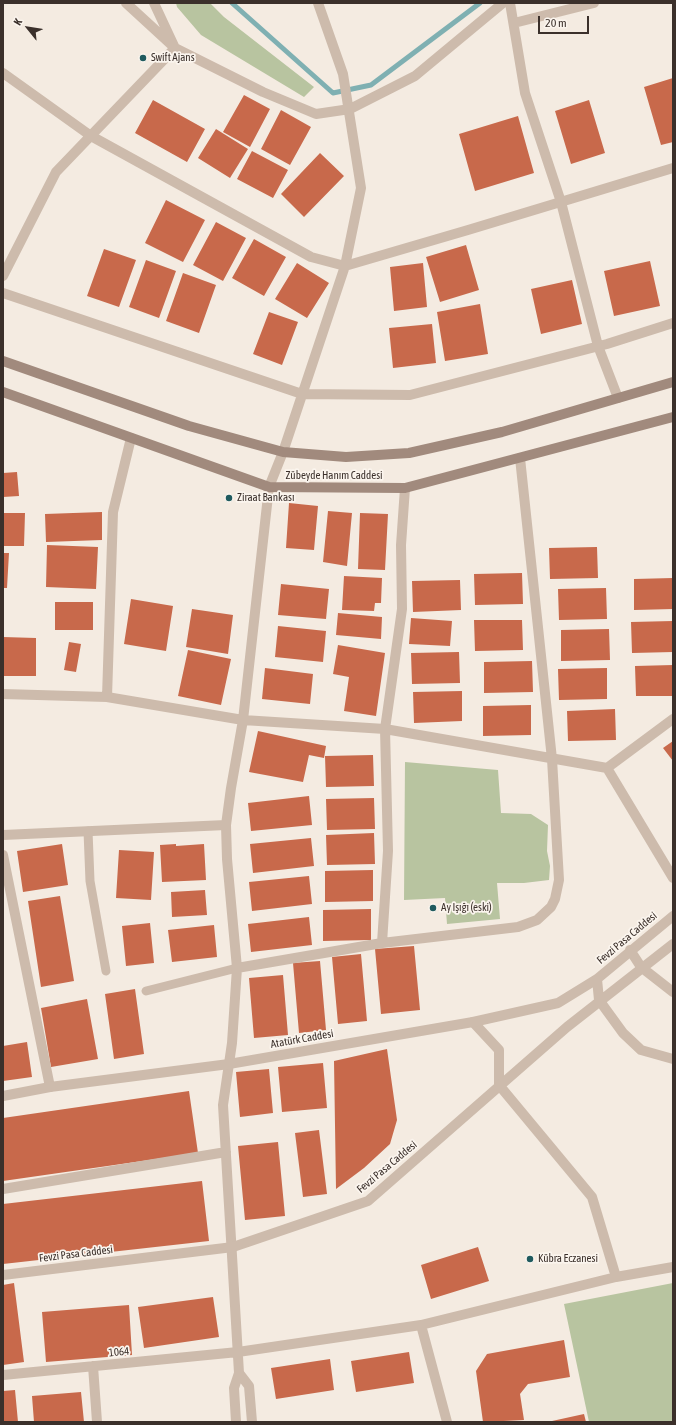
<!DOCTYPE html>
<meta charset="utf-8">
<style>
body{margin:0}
#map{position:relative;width:676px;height:1425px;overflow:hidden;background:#f4ebe1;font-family:"Asap Condensed",sans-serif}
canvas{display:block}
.frame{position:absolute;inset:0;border:4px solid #3b302b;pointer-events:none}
.north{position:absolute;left:8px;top:8px;width:40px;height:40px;-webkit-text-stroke:3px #fbf5ee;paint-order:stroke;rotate:300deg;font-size:11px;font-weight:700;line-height:16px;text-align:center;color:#3b302b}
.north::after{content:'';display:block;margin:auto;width:14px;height:18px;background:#3b302b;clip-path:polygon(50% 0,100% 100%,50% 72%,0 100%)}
.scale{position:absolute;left:538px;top:16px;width:51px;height:18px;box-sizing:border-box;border:2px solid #3b302b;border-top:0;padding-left:5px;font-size:12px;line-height:14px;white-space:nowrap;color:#3b302b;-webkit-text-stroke:3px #fbf5ee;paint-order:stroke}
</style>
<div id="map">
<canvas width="676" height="1425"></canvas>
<div class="frame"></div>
<div class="north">K</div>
<div class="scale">20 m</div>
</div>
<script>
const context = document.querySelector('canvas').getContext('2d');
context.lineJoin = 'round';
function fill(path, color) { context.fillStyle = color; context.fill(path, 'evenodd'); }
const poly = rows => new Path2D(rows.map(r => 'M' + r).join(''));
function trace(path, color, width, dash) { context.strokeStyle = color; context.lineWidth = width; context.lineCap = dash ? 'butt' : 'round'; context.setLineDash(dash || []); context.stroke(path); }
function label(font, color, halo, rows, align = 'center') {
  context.font = font + ' "Asap Condensed",sans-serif'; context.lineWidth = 3.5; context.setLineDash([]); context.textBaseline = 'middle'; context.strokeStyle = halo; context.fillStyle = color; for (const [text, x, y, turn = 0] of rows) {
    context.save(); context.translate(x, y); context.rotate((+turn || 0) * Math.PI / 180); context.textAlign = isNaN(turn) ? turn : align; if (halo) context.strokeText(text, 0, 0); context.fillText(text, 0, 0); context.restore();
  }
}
const green = poly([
 [176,3,210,3,224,17,314,87,304,97,201,35,177,7],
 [405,762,498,770,501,813,531,814,548,825,547,851,550,866,549,880,524,883,497,883,500,919,447,924,445,898,404,900],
 [673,1283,673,1422,589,1422,564,1304]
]);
const stream = poly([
 [232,3,333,93,371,85,480,3]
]);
const building = poly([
 [673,78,673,142,661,145,644,87],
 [244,95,270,109,250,147,223,132],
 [153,100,205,129,187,162,135,133],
 [589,100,605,153,571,164,555,111],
 [281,110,311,127,290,165,261,149],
 [518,116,534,173,475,191,459,134],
 [216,129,248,149,230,178,198,158],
 [252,151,288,170,273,198,237,179],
 [320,153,344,176,304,217,281,194],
 [166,200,205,220,183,262,145,243],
 [216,222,246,238,223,281,193,265],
 [254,239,286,257,264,296,232,278],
 [466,245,479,290,440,302,426,257],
 [104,249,136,260,119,307,87,296],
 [146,260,176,271,159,318,129,307],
 [650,261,660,306,614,316,604,271],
 [297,263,329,283,307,318,275,299],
 [423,263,427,307,394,311,390,267],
 [183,273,216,285,199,333,166,321],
 [572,280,582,324,541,334,531,289],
 [480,304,488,354,445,361,437,312],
 [269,312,298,322,282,365,253,354],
 [432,324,436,363,393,368,389,328],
 [17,472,19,496,3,497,3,473],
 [289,503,318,506,314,550,286,548],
 [328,511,352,513,347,566,323,562],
 [102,512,102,540,46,542,45,514],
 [3,513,25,513,24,546,3,546],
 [360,513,388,514,385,570,358,569],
 [47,545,98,547,96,589,46,587],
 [597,547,598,578,550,579,549,548],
 [3,553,9,553,7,588,3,588],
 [522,573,523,604,475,605,474,574],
 [344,576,382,578,381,603,375,603,374,611,342,610],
 [673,578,673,609,634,610,634,579],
 [460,580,461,610,413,612,412,581],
 [281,584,329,589,326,619,278,615],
 [606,588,607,619,559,620,558,589],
 [131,599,173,606,166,651,124,644],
 [55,602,93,602,93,630,55,630],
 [192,609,233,615,228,654,186,647],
 [338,613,382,617,381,639,336,635],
 [411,618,452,621,450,646,409,644],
 [474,620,522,620,523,650,475,651],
 [673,621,673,652,632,653,631,622],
 [278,626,326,631,323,662,275,657],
 [609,629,610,660,561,661,561,630],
 [3,637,36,638,36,676,3,676],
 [69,642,81,644,76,672,64,670],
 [338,645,385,653,376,716,344,711,349,677,333,674],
 [188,650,231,659,221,705,178,696],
 [459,652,460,683,412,684,411,653],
 [532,661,533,692,484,693,484,662],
 [673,665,673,696,636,696,635,666],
 [265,668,313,674,310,704,262,699],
 [607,668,607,699,559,700,558,669],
 [462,691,462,721,414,723,413,692],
 [531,705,531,735,483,736,483,706],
 [615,709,616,740,568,741,567,711],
 [258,731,326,746,324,758,309,755,303,782,249,772],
 [673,741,673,761,663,748],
 [373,755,374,786,326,787,325,756],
 [309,796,312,825,251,831,248,803],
 [374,798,375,829,327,830,326,799],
 [374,833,375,864,327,865,326,835],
 [311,838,314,866,253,873,250,844],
 [62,844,68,885,23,892,17,851],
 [176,844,176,846,204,844,206,880,162,882,160,845],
 [119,850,154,852,151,900,116,898],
 [373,870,373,901,325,902,325,871],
 [309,876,312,904,252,911,249,882],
 [205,890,207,915,172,917,171,892],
 [60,896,74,981,41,987,28,901],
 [371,909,371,940,323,941,323,910],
 [309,917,312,945,251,952,248,924],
 [150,923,154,963,126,966,122,926],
 [214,925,217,957,172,962,168,930],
 [414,946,420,1010,381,1014,375,949],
 [361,954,367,1021,338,1024,332,957],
 [320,961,326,1030,299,1033,293,963],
 [283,975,288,1035,254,1038,249,978],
 [135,989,144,1054,114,1059,105,994],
 [87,999,98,1059,51,1067,41,1008],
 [27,1042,32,1077,3,1081,3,1046],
 [387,1049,397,1120,390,1144,364,1168,336,1189,334,1061],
 [323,1063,327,1108,282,1112,278,1067],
 [269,1069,273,1113,240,1117,236,1072],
 [189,1091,198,1153,3,1181,3,1118],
 [319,1130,327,1194,303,1197,295,1133],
 [278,1142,285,1216,245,1220,238,1146],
 [202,1181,209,1241,3,1264,3,1204],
 [478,1247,489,1281,431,1299,421,1265],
 [14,1283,24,1362,3,1365,3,1285],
 [213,1297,219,1337,144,1348,138,1307],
 [129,1305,132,1355,46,1362,42,1312],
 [564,1340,570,1377,528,1384,520,1394,524,1420,483,1422,476,1371,487,1354],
 [409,1352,414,1383,356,1392,351,1361],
 [330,1359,334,1390,276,1399,271,1368],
 [15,1390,18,1422,3,1422,3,1391],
 [81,1392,84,1422,34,1422,32,1396],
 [584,1414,586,1422,552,1422,552,1421]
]);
const service = poly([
 [88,831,90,881,106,971],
 [146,991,237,968]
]);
const minor = poly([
 [154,3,175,48,263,92,316,114,350,109,415,76,503,3],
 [510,3,525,93,561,202,598,346,618,398],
 [514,23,594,3],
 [3,73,91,136,311,257,345,266,468,230,673,168],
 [3,276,56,172,175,48,126,3],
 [3,293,302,394,410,395,607,344,673,323],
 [3,694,107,697,243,720,385,729,607,768,673,719],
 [107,697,113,512,131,438],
 [607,768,673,878],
 [3,835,226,825],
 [3,855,50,1087],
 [382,943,388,851,385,729,402,609,401,545,405,488],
 [237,968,382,943,518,927,537,920,551,907,555,899,559,880,552,759,520,458],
 [473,1022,499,1050,499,1085,592,1197,616,1277],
 [3,1189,226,1152],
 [421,1325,447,1422],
 [93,1366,97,1422],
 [239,1373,249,1386,252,1422],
 [3,1375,238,1352,421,1325,616,1277,673,1267],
 [236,1422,234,1388,239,1373,223,1105,232,1043,237,968,227,859,226,825,231,788,243,720,269,487,283,452,345,266,361,188,343,74,318,3]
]);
const tertiary = poly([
 [630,950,641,967,673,992],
 [597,979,599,1000,623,1033,641,1050,673,1059],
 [3,1096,50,1087,229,1064,473,1022,558,1003,597,979,673,916],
 [3,1275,233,1247,368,1201,567,1027,673,944]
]);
const secondary = poly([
 [3,361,189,426,283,452,346,457,409,453,502,432,673,382],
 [3,392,269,487,405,488,673,417]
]);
const markers = [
 [143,58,4,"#1f5a5e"],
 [229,498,4,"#1f5a5e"],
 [433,908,4,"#1f5a5e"],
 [530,1259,4,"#1f5a5e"]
];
const poiNames = [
 ["Swift Ajans",151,58],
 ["Ziraat Bankası",237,498],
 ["Ay Işığı (eski)",441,908],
 ["Kübra Eczanesi",538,1259]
];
const streetNames = [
 ["Zübeyde Hanım Caddesi",334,476],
 ["Fevzi Pasa Caddesi",627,938,-40],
 ["Atatürk Caddesi",302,1039,-10],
 ["Fevzi Pasa Caddesi",387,1167,-40],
 ["Fevzi Pasa Caddesi",76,1254,-7],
 ["1064",119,1352,-6]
];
fill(green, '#b8c4a0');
trace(stream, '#7fb0b2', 5);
fill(building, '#c8694b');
trace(service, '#cdbbac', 9);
trace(minor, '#cdbbac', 10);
trace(tertiary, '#cdbbac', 10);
trace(secondary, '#a18a7d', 10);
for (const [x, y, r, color] of markers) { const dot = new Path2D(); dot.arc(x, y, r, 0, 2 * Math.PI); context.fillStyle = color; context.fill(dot); trace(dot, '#fbf5ee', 1.5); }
label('11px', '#3b302b', '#fbf5ee', poiNames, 'left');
label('11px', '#3b302b', '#fbf5ee', streetNames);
</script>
